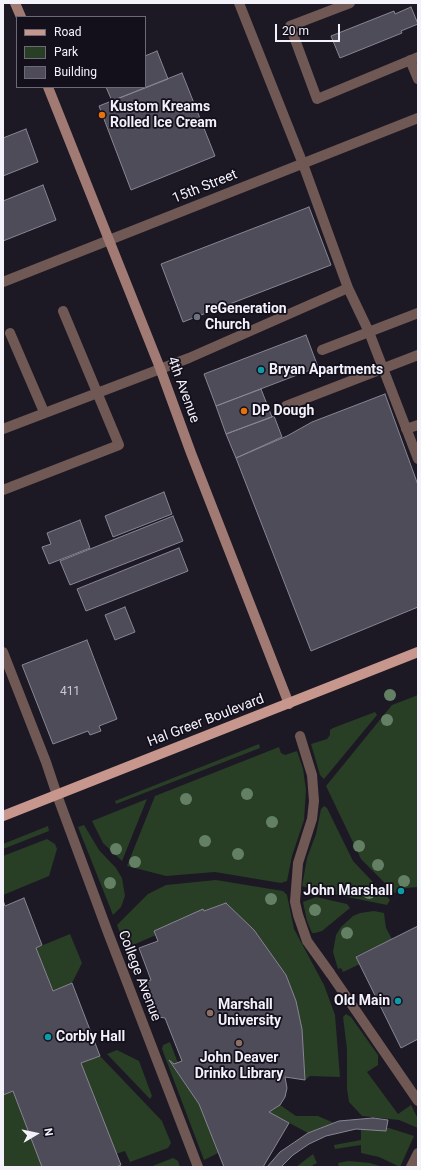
<!DOCTYPE html>
<style>
body{margin:0}
#map{position:relative;width:421px;height:1170px;overflow:hidden;background:#1c1925;font-family:Roboto,sans-serif}
canvas{display:block}
.frame{position:absolute;inset:0;border:4px solid #f3f1fa;pointer-events:none}
.legend{position:absolute;left:16px;top:16px;width:130px;height:72px;box-sizing:border-box;background:#13101c;border:1px solid #6d6a75;margin:0;padding:5px 7px;list-style:none;font-size:12px;color:#f3f1fa}
.legend li{display:flex;align-items:center;gap:8px;height:20px}
.legend b{width:20px;border:1px solid #6d6a75}
.north{position:absolute;left:16px;top:1114px;width:40px;height:40px;-webkit-text-stroke:3px #13101c;paint-order:stroke;rotate:81deg;font-size:11px;font-weight:700;line-height:16px;text-align:center;color:#f3f1fa}
.north::after{content:'';display:block;margin:auto;width:14px;height:18px;background:#f3f1fa;clip-path:polygon(50% 0,100% 100%,50% 72%,0 100%)}
.scale{position:absolute;left:275px;top:24px;width:65px;height:18px;box-sizing:border-box;border:2px solid #f3f1fa;border-top:0;padding-left:5px;font-size:12px;line-height:14px;white-space:nowrap;color:#f3f1fa;-webkit-text-stroke:3px #13101c;paint-order:stroke}
</style>
<div id="map">
<canvas width="421" height="1170"></canvas>
<div class="frame"></div>
<ul class="legend">
<li><b style="height:5px;background:#c7968c"></b>Road</li>
<li><b style="height:11px;background:#283e25"></b>Park</li>
<li><b style="height:11px;background:#4f4c59"></b>Building</li>
</ul>
<div class="north">N</div>
<div class="scale">20 m</div>
</div>
<script>
const context = document.querySelector('canvas').getContext('2d');
context.lineJoin = 'round';
function fill(path, color) { context.fillStyle = color; context.fill(path, 'evenodd'); }
const poly = rows => new Path2D(rows.map(r => 'M' + r).join(''));
function trace(path, color, width, dash) { context.strokeStyle = color; context.lineWidth = width; context.lineCap = dash ? 'butt' : 'round'; context.setLineDash(dash || []); context.stroke(path); }
function label(font, color, halo, rows, align = 'center') {
  context.font = font + ' Roboto,sans-serif'; context.lineWidth = 3.5; context.setLineDash([]); context.textBaseline = 'middle'; context.strokeStyle = halo; context.fillStyle = color; for (const [text, x, y, turn = 0] of rows) {
    context.save(); context.translate(x, y); context.rotate((+turn || 0) * Math.PI / 180); context.textAlign = isNaN(turn) ? turn : align; if (halo) context.strokeText(text, 0, 0); context.fillText(text, 0, 0); context.restore();
  }
}
const green = poly([
 [418,695,418,887,406,888,395,893,361,859,326,786,392,705],
 [375,712,377,715,324,779,320,775,311,744,327,739,330,735,330,730,333,728],
 [259,744,260,748,116,804,115,801],
 [279,747,281,753,285,755,297,751,303,769,306,790,304,820,292,856,287,881,281,883,215,872,166,876,127,866,155,796],
 [147,799,122,861,103,843,92,821],
 [324,806,327,808,353,861,390,900,387,905,313,890,302,886,307,858,316,834,321,809],
 [84,825,99,850,116,868,122,878,125,896,121,907,113,915,78,827],
 [48,826,49,831,3,849,3,844],
 [47,839,55,844,57,849,49,876,3,895,3,856],
 [216,880,283,891,287,895,294,929,324,985,335,1015,340,1077,310,1076,305,1080,302,1029,296,1001,286,975,254,930,226,903,177,920,178,922,154,931,156,935,126,948,117,925,148,894,166,885],
 [316,897,347,904,350,908,322,931,315,933,312,933,307,921,303,902],
 [374,911,384,913,386,928,392,939,356,956,360,964,343,972,341,968,338,969,333,952,336,935,341,927,353,916,360,913],
 [70,934,82,963,72,983,53,991,36,948],
 [346,1014,351,1017,378,1055,378,1065,367,1072,398,1114,411,1105,418,1119,418,1128,399,1120,362,1116,349,1102,347,1089,347,1049,343,1017],
 [170,1042,178,1063,174,1064,169,1061,199,1104,218,1153,204,1160,162,1049,163,1045],
 [117,1050,139,1061,152,1096,150,1099,107,1054],
 [100,1056,162,1121,171,1143,168,1148,130,1162,125,1151,116,1154,81,1063],
 [13,1091,42,1167,3,1167,3,1095],
 [280,1105,296,1116,318,1116,334,1123,308,1133,269,1112],
 [361,1126,389,1128,414,1136,400,1167,379,1157,361,1153,361,1145,335,1149,334,1145,361,1140],
 [313,1154,317,1163,310,1167,296,1167],
 [173,1158,178,1161,180,1167,150,1167],
 [348,1161,370,1163,383,1167,339,1167,338,1163]
]);
const building = poly([
 [411,7,418,24,401,31,402,33,340,58,331,36,394,11,395,14,411,7],
 [157,51,168,79,112,101,106,87,145,87,145,56,157,51],
 [182,73,215,156,131,190,99,106,182,73],
 [26,129,38,162,3,176,3,138,26,129],
 [43,185,56,220,3,241,3,201,43,185],
 [309,207,331,265,183,322,161,264,309,207],
 [306,335,318,367,216,406,204,374,306,335],
 [261,389,272,417,226,434,216,406,261,389],
 [385,394,418,485,418,607,311,651,236,458,287,436,312,422,385,394],
 [274,416,282,437,236,458,226,434,274,416],
 [164,492,172,514,113,537,105,516,164,492],
 [173,516,183,541,70,585,60,561,173,516],
 [80,520,90,548,49,564,42,547,51,544,47,533,80,520],
 [179,548,188,571,86,611,77,589,179,548],
 [125,607,135,632,115,640,105,615,125,607],
 [87,640,117,719,99,726,101,731,90,735,88,731,53,744,22,665,87,640],
 [24,898,42,945,36,948,53,991,72,983,100,1056,81,1063,121,1165,116,1167,42,1167,13,1091,3,1095,3,900,5,906,24,898],
 [226,903,254,930,286,975,296,1001,302,1029,305,1080,285,1077,287,1088,285,1097,280,1105,269,1112,289,1123,263,1167,224,1167,199,1104,169,1060,174,1064,182,1061,165,1018,158,1017,151,1010,142,983,151,980,139,948,158,941,154,931,203,909,204,911,226,903],
 [418,926,418,1039,401,1048,356,957,418,926],
 [373,1118,388,1120,386,1131,356,1129,326,1136,309,1144,293,1155,281,1167,267,1167,280,1152,308,1133,339,1121,373,1118]
]);
const lane = poly([
 [239,3,303,164,348,288,369,332,418,459],
 [350,3,290,26,317,99,418,57],
 [410,60,418,79],
 [10,333,44,412],
 [322,350,418,313],
 [286,406,418,355],
 [3,429,189,358,348,288],
 [406,429,418,425],
 [3,490,119,445,63,311],
 [3,652,46,762,57,795],
 [330,973,418,1101],
 [411,1167,418,1153]
]);
const street = poly([
 [3,282,418,118],
 [300,736,312,775,314,801,312,819,298,863,295,902,298,915,307,941,330,973],
 [57,795,107,930,198,1167]
]);
const secondary = poly([
 [15,3,21,17],
 [48,87,160,368,191,453,289,704]
]);
const primary = poly([
 [3,816,418,652]
]);
const trees = [
 [390,695],
 [387,720],
 [247,794],
 [186,799],
 [272,822],
 [205,841],
 [359,846],
 [116,849],
 [238,854],
 [135,862],
 [378,865],
 [404,881],
 [110,883],
 [369,893],
 [271,899],
 [315,910],
 [347,933]
];
const markers = [
 [102,115,4,"#e8710a"],
 [197,317,4,"#6b7280"],
 [261,370,4,"#0f9aa8"],
 [244,411,4,"#e8710a"],
 [401,891,4,"#0f9aa8"],
 [398,1001,4,"#0f9aa8"],
 [210,1013,4,"#8d6e63"],
 [48,1037,4,"#0f9aa8"],
 [239,1043,4,"#8d6e63"]
];
const numberNames = [
 ["411",70,692]
];
const poiNames = [
 ["Kustom Kreams",110,107],
 ["Rolled Ice Cream",110,123],
 ["reGeneration",205,309],
 ["Church",205,325],
 ["Bryan Apartments",269,370],
 ["DP Dough",252,411],
 ["John Marshall",393,891,"right"],
 ["Old Main",390,1001,"right"],
 ["Marshall",218,1005],
 ["University",218,1021],
 ["Corbly Hall",56,1037],
 ["John Deaver",239,1058,"center"],
 ["Drinko Library",239,1074,"center"]
];
const streetNames = [
 ["15th Street",205,187,-22],
 ["4th Avenue",183,390,70],
 ["Hal Greer Boulevard",206,721,-21],
 ["College Avenue",139,976,69]
];
fill(green, '#283e25');
fill(building, '#4f4c59');
trace(building, '#888594', 1);
trace(lane, '#705854', 10);
trace(street, '#705854', 10);
trace(secondary, '#a17b73', 10);
trace(primary, '#c7968c', 10);
context.fillStyle = '#648064';
for (const [x, y] of trees) { context.beginPath(); context.arc(x, y, 6, 0, 2 * Math.PI); context.fill(); }
for (const [x, y, r, color] of markers) { const dot = new Path2D(); dot.arc(x, y, r, 0, 2 * Math.PI); context.fillStyle = color; context.fill(dot); trace(dot, '#13101c', 1.5); }
label('12px', '#cac8d2', null, numberNames);
label('bold 14px', '#f3f1fa', '#13101c', poiNames, 'left');
label('14px', '#f3f1fa', '#13101c', streetNames);
</script>
